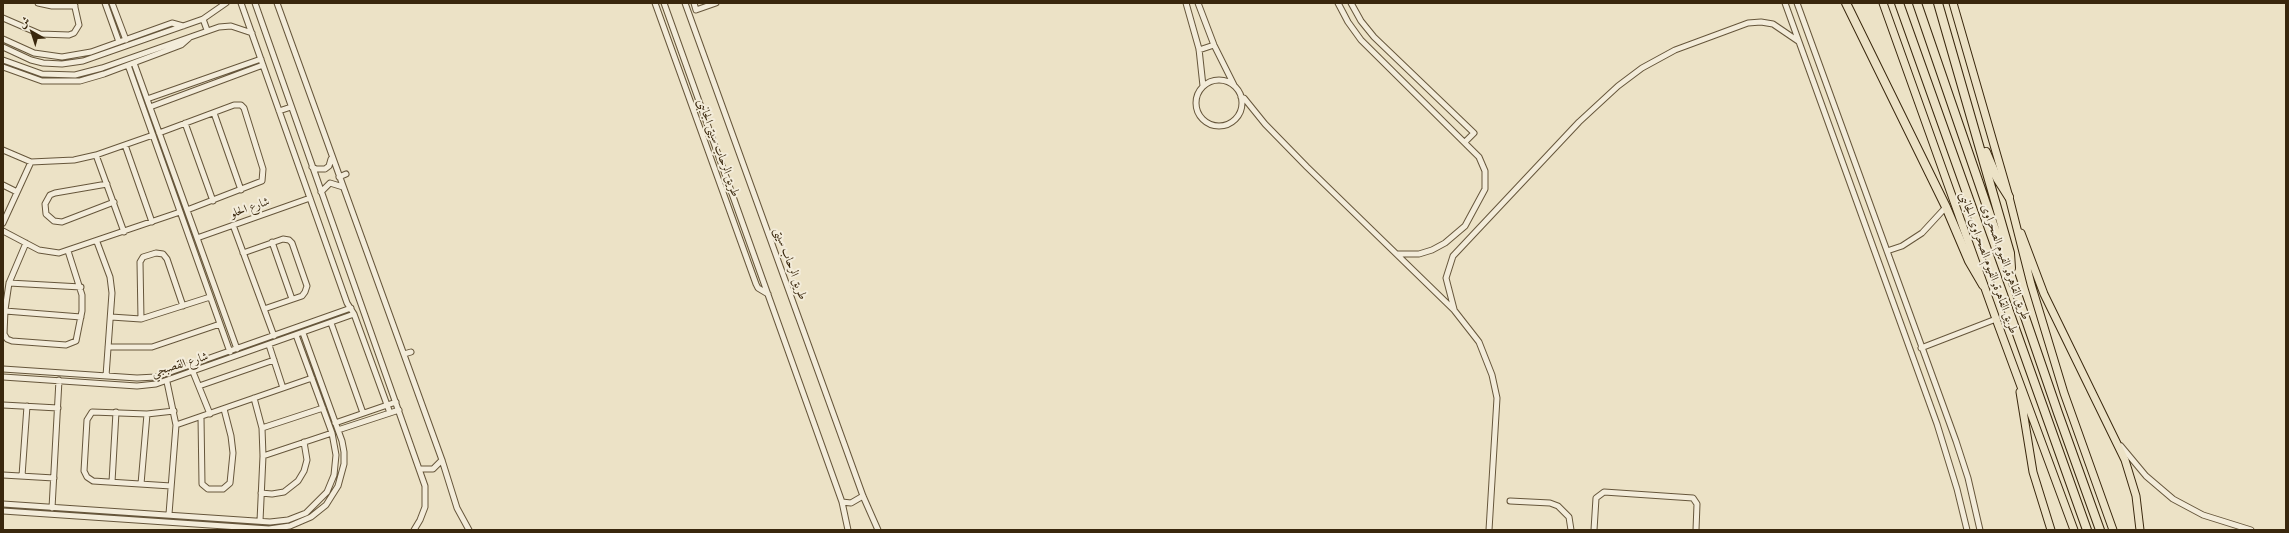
<!DOCTYPE html>
<meta charset="utf-8">
<style>
body{margin:0}
#map{position:relative;width:2289px;height:533px;overflow:hidden;background:#ece2c6;font-family:"IM FELL Great Primer",Amiri,serif}
canvas{display:block}
.frame{position:absolute;inset:0;border:4px solid #39270d;pointer-events:none}
.north{position:absolute;left:12px;top:12px;width:40px;height:40px;-webkit-text-stroke:3px #f3ecda;paint-order:stroke;rotate:321deg;font-size:11px;font-weight:700;line-height:16px;text-align:center;color:#39270d}
.north::after{content:'';display:block;margin:auto;width:14px;height:18px;background:#39270d;clip-path:polygon(50% 0,100% 100%,50% 72%,0 100%)}
</style>
<div id="map">
<canvas width="2289" height="533"></canvas>
<div class="frame"></div>
<div class="north">ش</div>
</div>
<script>
const context = document.querySelector('canvas').getContext('2d');
context.lineJoin = 'round';
const poly = rows => new Path2D(rows.map(r => 'M' + r).join(''));
function trace(path, color, width, dash) { context.strokeStyle = color; context.lineWidth = width; context.lineCap = dash ? 'butt' : 'round'; context.setLineDash(dash || []); context.stroke(path); }
function label(font, color, halo, rows, align = 'center') {
  context.font = font + ' "IM FELL Great Primer",Amiri,serif'; context.lineWidth = 4; context.setLineDash([]); context.textBaseline = 'middle'; context.strokeStyle = halo; context.fillStyle = color; for (const [text, x, y, turn = 0] of rows) {
    context.save(); context.translate(x, y); context.rotate((+turn || 0) * Math.PI / 180); context.textAlign = isNaN(turn) ? turn : align; if (halo) context.strokeText(text, 0, 0); context.fillText(text, 0, 0); context.restore();
  }
}
const minor = poly([
 [38,3,52,6,75,6],
 [105,3,119,42],
 [112,3,126,40],
 [241,3,347,303,354,314,390,413],
 [255,3,425,486,425,507,420,520,414,530],
 [277,3,442,460,457,508,469,530],
 [655,3,756,284,758,288,768,294],
 [664,3,842,502,848,530],
 [685,3,863,496,878,530],
 [694,3,696,10,716,3],
 [1186,3,1199,49,1203,86],
 [1198,3,1214,45,1234,85],
 [1338,3,1348,22,1361,40,1479,157,1485,171,1485,189,1465,226,1445,243,1432,250,1419,254,1397,254],
 [1351,3,1361,21,1374,37,1474,133,1465,142],
 [1785,3,1937,424,1957,489,1967,530],
 [1797,3,1956,441,1968,478,1980,530],
 [3,18,40,34,69,35,74,33,79,25,74,3],
 [203,19,207,30],
 [3,39,34,53,62,57,91,52,172,23,183,26],
 [3,47,31,60,43,63,62,64,83,61,203,19,226,3],
 [1199,50,1214,45],
 [3,60,42,74,75,75,102,68,219,27,231,26,252,33],
 [134,63,237,349],
 [128,65,230,352],
 [3,67,42,81,80,81,104,74,160,53,181,45,189,38],
 '1196 103a23 23 0 1 1 46 0a23 23 0 1 1-46 0Z',
 [1241,97,1244,98,1265,124,1307,167,1454,310,1479,342,1492,375,1497,398,1489,530],
 [147,99,261,59],
 [150,107,263,65],
 [279,111,291,107],
 [214,113,241,190],
 [185,123,213,201],
 [159,133,234,105,241,105,244,108,263,169,262,181,187,210],
 [125,145,152,222],
 [3,150,31,162,74,160,96,155,153,135],
 [96,155,124,232],
 [312,167,316,169,325,169,329,166,331,159],
 [339,177,346,174],
 [107,184,55,193,50,195,45,204,46,214,54,221,62,222,114,202],
 [3,185,17,192],
 [321,192,330,183,343,187],
 [3,223,31,162],
 [233,225,274,336],
 [3,231,39,250,59,253,180,212],
 [197,238,310,198],
 [97,242,110,277,112,293,106,376],
 [272,242,292,299],
 [26,243,9,283,5,310,4,334,7,339,12,341,66,345,76,341,82,311,82,295,68,251],
 [1887,251,1902,246,1922,233,1946,207],
 [243,253,283,239,289,240,292,243,307,286,305,292,302,296,264,309],
 [9,283,81,287],
 [1454,309,1446,278,1453,256,1579,122,1618,86,1642,68,1675,50,1748,23,1761,22,1773,24,1798,41],
 [5,311,81,317],
 [111,317,141,319,210,297],
 [141,319,140,262,143,257,156,253,163,254,167,259,183,306],
 [331,323,363,413],
 [269,345,283,388],
 [108,347,152,347,220,324],
 [1921,348,1996,319],
 [404,354,411,352],
 [3,369,137,378,156,377,351,308],
 [193,372,210,414],
 [3,377,137,386,156,384,354,314],
 [167,382,176,425,169,514],
 [199,386,274,360],
 [254,398,262,428,263,456,260,521],
 [3,405,58,408],
 [201,417,202,484,208,489,223,489,230,483,233,453,231,436,224,409],
 [335,423,396,402],
 [176,425,312,378],
 [262,428,323,408],
 [338,430,399,410],
 [2121,446,2146,476,2173,499,2203,515,2251,530],
 [263,456,332,433],
 [419,469,433,469,442,460],
 [3,475,54,478],
 [22,476,27,406],
 [112,482,116,412],
 [141,484,147,414],
 [171,486,93,481,87,477,84,471,87,420,92,412,147,414,174,411],
 [261,493,272,494,284,492,298,481,304,471,307,460,304,442],
 [1510,501,1550,503,1558,506,1569,517,1571,530],
 [842,502,851,503,863,496],
 [3,504,270,522,288,520,306,513,327,492,334,475,336,455,332,433,296,335],
 [52,508,59,380],
 [3,511,269,529,290,526,311,517,326,505,338,486,344,464,344,452,342,441,303,333],
 [1594,530,1596,498,1604,492,1693,498,1697,504,1696,530]
]);
const major = poly([
 [1883,3,1996,319,2074,530],
 [1953,3,2009,197,2031,284,2064,393,2113,530],
 [2021,233,2044,294,2125,460,2136,496,2140,530],
 [2020,392,2033,472,2051,530]
]);
const highway = poly([
 [1846,3,1946,207,1969,261,1983,285],
 [1899,3,2087,530],
 [1917,3,2058,413,2100,530],
 [1938,3,2010,253,2011,268],
 [1986,152,1997,178,2009,197]
]);
const streetNames = [
 ["طريق الرحاب سيتى الجانبى",718,148,70],
 ["شارع الحلو",250,208,-19],
 ["طريق القاهرة, الفيوم الصحراوى",2005,262,70],
 ["طريق القاهرة, الفيوم الصحراوى الجانبى",1988,263,70],
 ["طريق الرحاب سيتى",790,264,70],
 ["شارع القصبجي",180,365,-17]
];
trace(minor, '#66563b', 7);
trace(major, '#39270d', 9);
trace(highway, '#39270d', 10);
trace(minor, '#f3ecda', 5);
trace(major, '#ece2c6', 7);
trace(highway, '#ece2c6', 8);
label('12px', '#39270d', '#f3ecda', streetNames);
</script>
